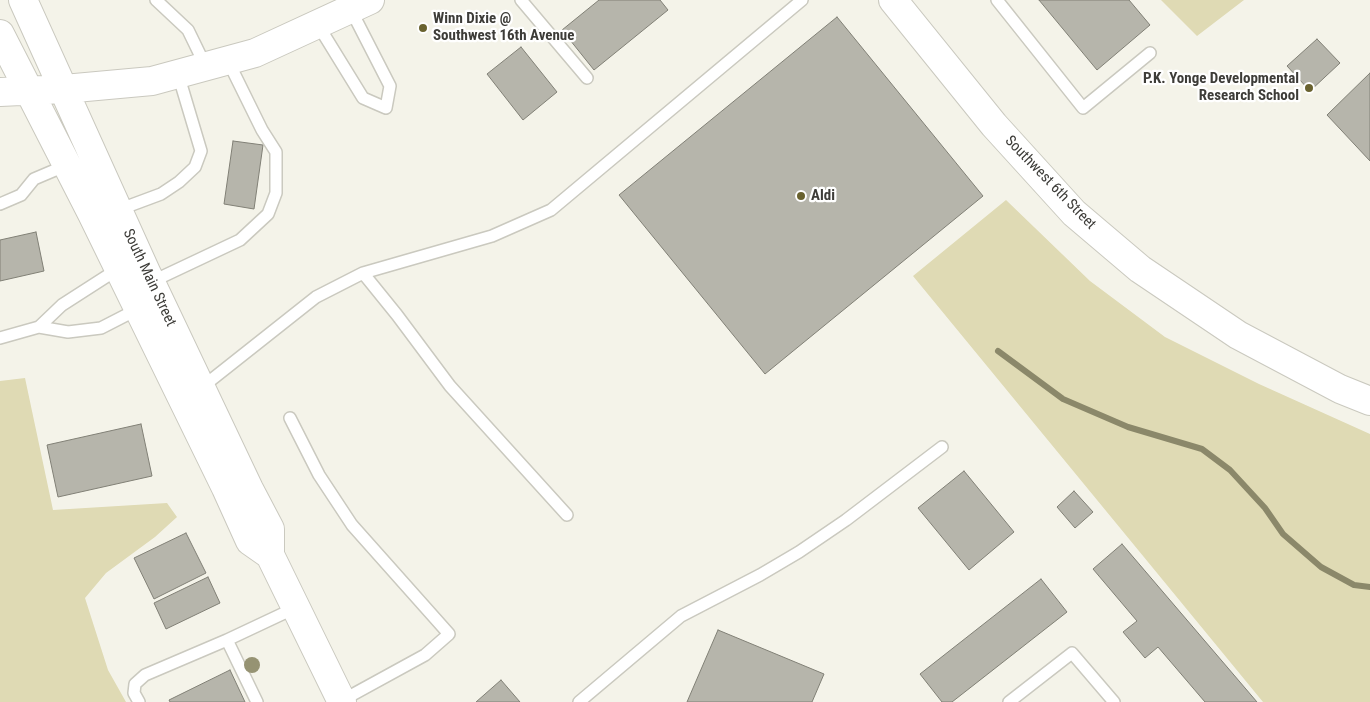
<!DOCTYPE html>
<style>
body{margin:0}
canvas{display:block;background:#f4f3e9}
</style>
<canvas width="1370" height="702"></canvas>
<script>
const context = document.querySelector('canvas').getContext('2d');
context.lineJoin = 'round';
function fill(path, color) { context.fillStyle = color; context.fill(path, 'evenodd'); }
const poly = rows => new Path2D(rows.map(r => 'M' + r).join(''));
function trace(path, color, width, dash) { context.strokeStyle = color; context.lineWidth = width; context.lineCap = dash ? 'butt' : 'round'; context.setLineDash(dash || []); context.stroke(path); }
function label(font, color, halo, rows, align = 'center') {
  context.font = font + ' "Roboto Condensed",sans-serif'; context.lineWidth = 4.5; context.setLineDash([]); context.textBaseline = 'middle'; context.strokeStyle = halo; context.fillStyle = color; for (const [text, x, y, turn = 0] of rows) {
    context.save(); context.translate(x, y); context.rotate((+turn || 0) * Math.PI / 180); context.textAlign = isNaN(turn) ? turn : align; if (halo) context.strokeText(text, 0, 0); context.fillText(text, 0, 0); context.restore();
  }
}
const green = poly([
 [1161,0,1244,0,1197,36],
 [1006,200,1090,281,1165,337,1259,384,1370,434,1370,702,1263,702,913,276],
 [25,378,53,510,167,503,177,517,155,537,106,573,85,598,108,670,126,702,0,702,0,381]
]);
const stream = poly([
 [998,351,1063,399,1128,427,1202,449,1230,470,1265,508,1283,534,1321,567,1354,585,1370,587]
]);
const building = poly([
 [599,0,660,0,668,10,594,70,562,30,599,0],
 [1039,0,1129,0,1150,25,1097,70,1039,0],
 [837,17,983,196,765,374,619,195,837,17],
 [1317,39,1340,63,1310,91,1287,66,1317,39],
 [521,47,557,92,523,120,487,74,521,47],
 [1370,73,1370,161,1327,115,1370,73],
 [233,141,263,145,254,209,224,204,233,141],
 [36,232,44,271,0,281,0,240,36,232],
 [141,424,152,476,58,497,47,445,141,424],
 [964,471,1014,532,969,570,918,508,964,471],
 [1074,491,1093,512,1075,528,1057,507,1074,491],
 [186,533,206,573,154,599,134,558,186,533],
 [1122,544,1257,702,1205,702,1158,647,1145,658,1123,632,1137,621,1093,569,1122,544],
 [208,577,220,603,166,629,154,603,208,577],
 [1041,579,1067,612,952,702,942,702,920,674,1041,579],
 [718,630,824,674,812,702,687,702,718,630],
 [230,670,245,702,170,702,169,700,230,670],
 [501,680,520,702,476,702,501,680]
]);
const service = poly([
 [156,0,188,30,206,67],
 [521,0,587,78],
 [997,0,1083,108,1150,53],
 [318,25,363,98,386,108,390,86,351,10],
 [0,204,21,195,34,179,67,165],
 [118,210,161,194,179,182,195,167,201,151,178,74],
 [363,273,397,315,450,386,567,515],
 [151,282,240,240,268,214,276,193,276,152,262,130,228,61],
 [39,327,62,305,118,269],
 [0,338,39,327,68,332,101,328,138,309],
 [201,388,316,297,363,273,492,236,551,210,802,0],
 [290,418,319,475,352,525,449,634,425,655,341,701],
 [227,640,257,702],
 [139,702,134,693,135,684,145,675,227,640,295,608],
 [579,702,681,616,760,575,799,552,846,520,942,447],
 [1009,702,1072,653,1114,702]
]);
const tertiary = poly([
 [893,0,994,125,1074,213,1140,269,1238,335,1340,389,1370,401]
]);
const secondary = poly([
 [23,0,146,272,249,489,270,529,270,555,342,702],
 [0,34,92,214,226,488,250,541,270,555],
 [0,92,64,89,152,81,255,53,370,0]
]);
const trees = [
 [252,665]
];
const markers = [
 [423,28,5,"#69622f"],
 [1309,88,5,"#69622f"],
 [801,196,5,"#69622f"]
];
const poiNames = [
 ["Winn Dixie @",433,19],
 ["Southwest 16th Avenue",433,36],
 ["P.K. Yonge Developmental",1299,79,"right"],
 ["Research School",1299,96,"right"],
 ["Aldi",811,196]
];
const streetNames = [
 ["Southwest 6th Street",1050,183,46],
 ["South Main Street",149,278,65]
];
fill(green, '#dfdab4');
trace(stream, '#8b886a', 6);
fill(building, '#b6b5ab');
trace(building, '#818076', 1);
trace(service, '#cac9bf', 14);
trace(tertiary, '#cac9bf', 30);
trace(secondary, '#cac9bf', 30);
trace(service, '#fff', 11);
trace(tertiary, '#fff', 28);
trace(secondary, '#fff', 28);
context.fillStyle = '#969373';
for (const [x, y] of trees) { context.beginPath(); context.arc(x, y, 8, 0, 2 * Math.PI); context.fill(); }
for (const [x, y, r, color] of markers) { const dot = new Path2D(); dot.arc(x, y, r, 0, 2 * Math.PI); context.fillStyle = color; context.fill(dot); trace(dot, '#fff', 2); }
label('bold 15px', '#3d3c38', '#fff', poiNames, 'left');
label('15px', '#3d3c38', '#fff', streetNames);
</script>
